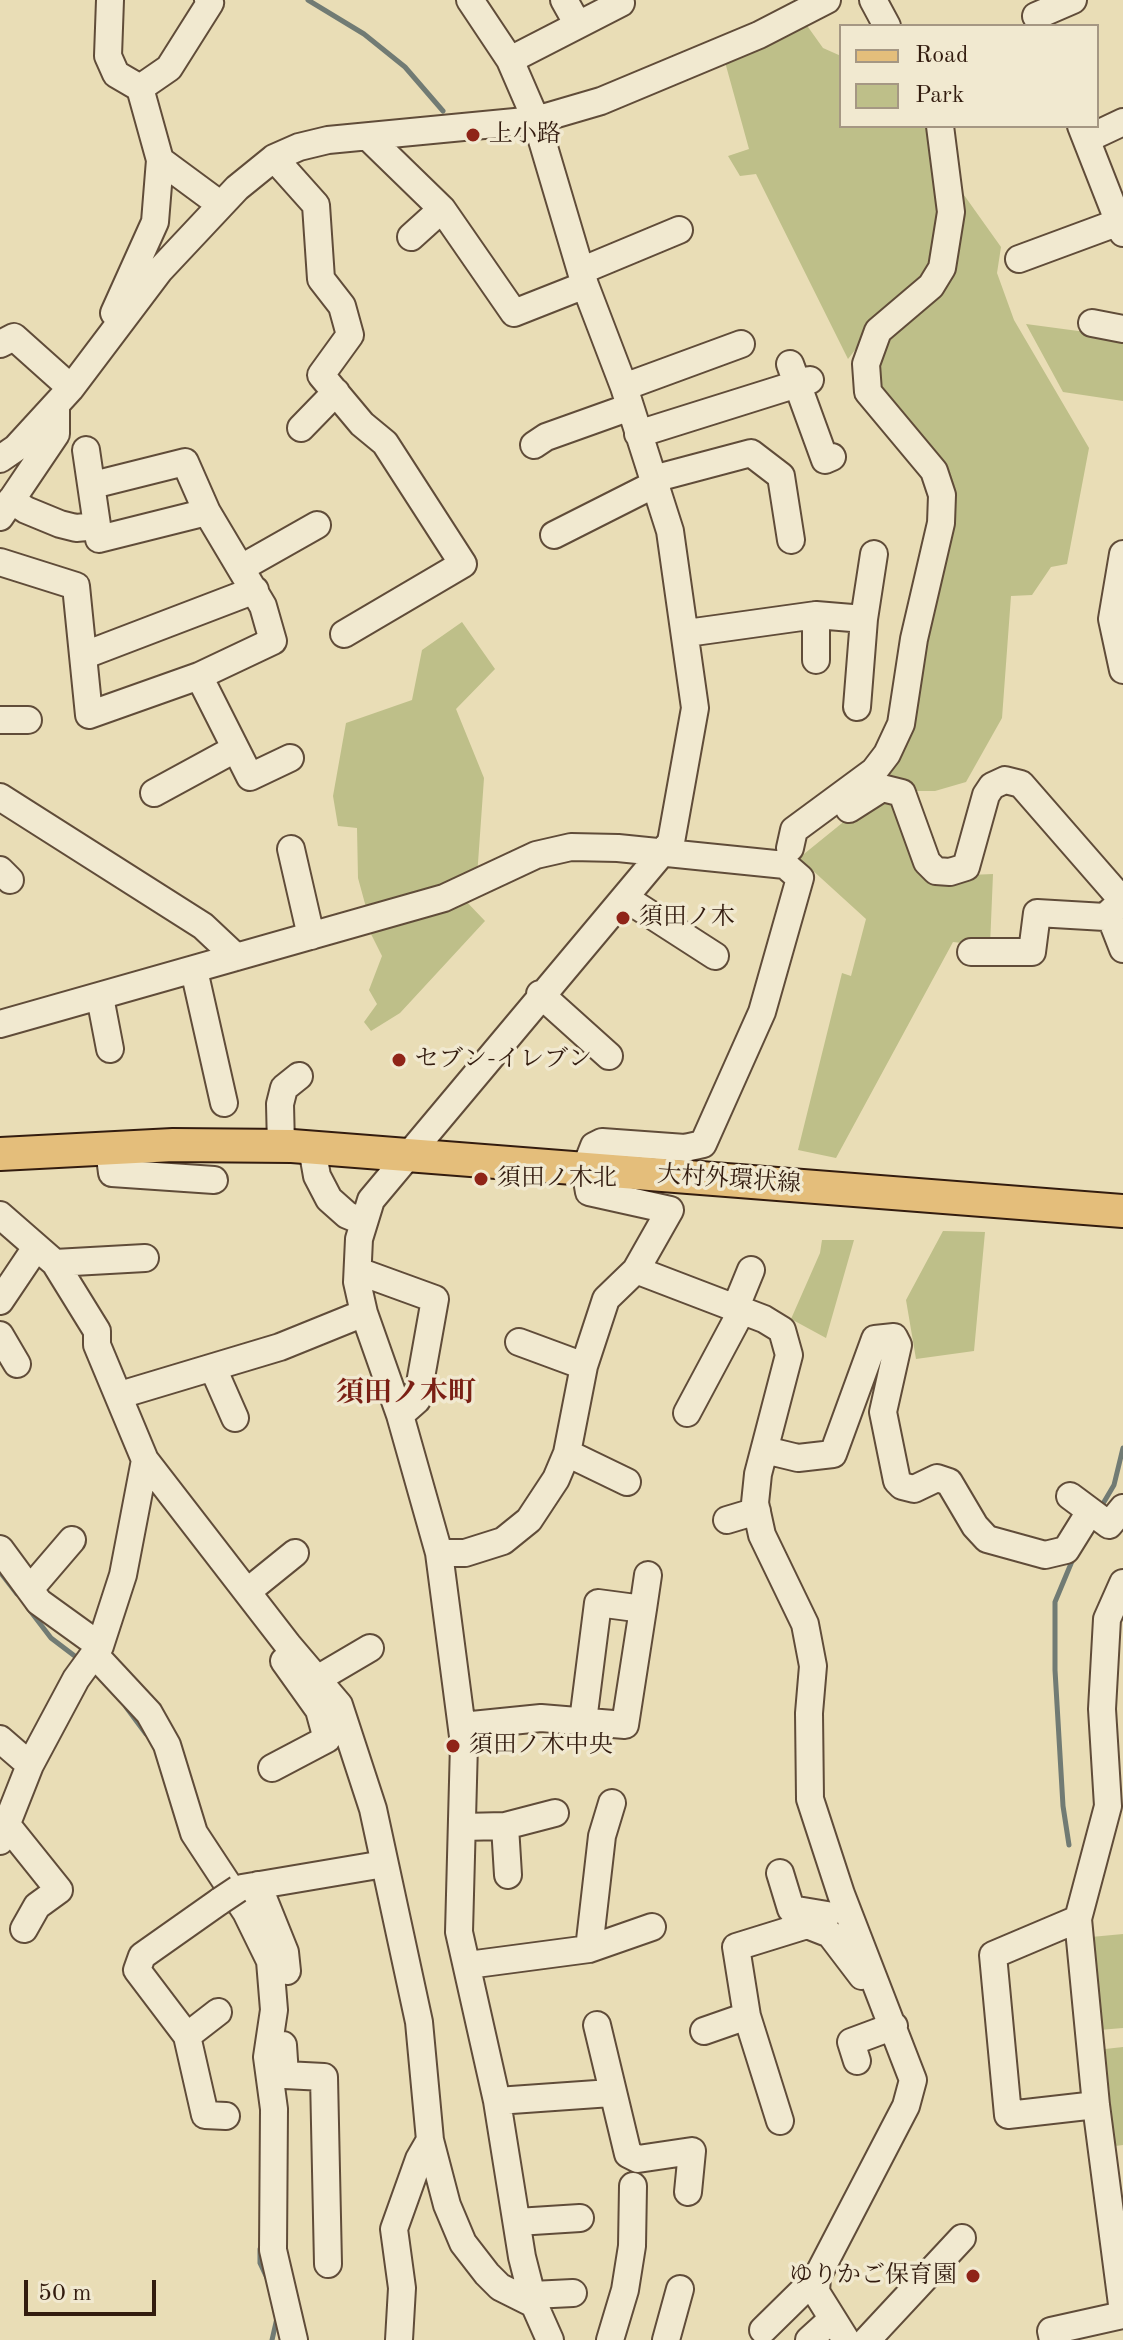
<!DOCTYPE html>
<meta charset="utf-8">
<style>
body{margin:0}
#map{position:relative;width:1123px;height:2340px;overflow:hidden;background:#e9ddb6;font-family:"Old Standard TT",serif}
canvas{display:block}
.legend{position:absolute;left:839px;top:24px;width:260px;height:104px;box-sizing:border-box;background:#f1e9d0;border:2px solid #a59783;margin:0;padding:10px 14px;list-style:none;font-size:24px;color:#331c0f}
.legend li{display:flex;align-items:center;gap:16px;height:40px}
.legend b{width:40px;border:2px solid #a59783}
.scale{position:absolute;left:24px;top:2280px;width:132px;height:36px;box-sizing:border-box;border:4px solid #331c0f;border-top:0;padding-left:10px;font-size:24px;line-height:28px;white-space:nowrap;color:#331c0f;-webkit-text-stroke:6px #f1e9d0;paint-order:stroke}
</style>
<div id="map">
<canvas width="1123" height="2340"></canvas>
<ul class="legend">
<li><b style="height:10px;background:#e4be7b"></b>Road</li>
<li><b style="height:22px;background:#bebf89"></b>Park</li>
</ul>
<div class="scale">50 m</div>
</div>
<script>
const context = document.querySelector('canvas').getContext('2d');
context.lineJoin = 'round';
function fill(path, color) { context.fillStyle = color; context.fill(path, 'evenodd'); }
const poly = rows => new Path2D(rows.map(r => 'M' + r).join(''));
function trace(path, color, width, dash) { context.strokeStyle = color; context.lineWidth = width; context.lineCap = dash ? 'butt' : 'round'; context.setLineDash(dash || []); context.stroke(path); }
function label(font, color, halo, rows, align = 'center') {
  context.font = font + ' "Old Standard TT","Noto Serif JP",serif'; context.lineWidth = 7; context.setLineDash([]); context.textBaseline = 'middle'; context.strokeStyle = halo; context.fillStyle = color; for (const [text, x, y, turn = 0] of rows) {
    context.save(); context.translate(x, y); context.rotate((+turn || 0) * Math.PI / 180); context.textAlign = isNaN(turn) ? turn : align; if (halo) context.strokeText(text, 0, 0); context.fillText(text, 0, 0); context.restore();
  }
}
const green = poly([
 [803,20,823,48,841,56,841,126,933,126,937,143,939,263,874,326,848,359,756,174,740,176,728,156,749,149,725,62],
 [954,181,1001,247,997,273,1014,320,1089,448,1067,564,1051,567,1032,595,1011,596,1002,718,966,782,935,791,914,791,884,778,946,496,872,390,881,333,933,289],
 [1026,324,1123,337,1123,401,1063,392],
 [462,622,495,669,456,709,484,778,477,877,367,911,358,878,357,828,338,826,333,796,346,723,412,700,422,650],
 [873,798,893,799,923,877,993,874,990,946,953,942,836,1158,798,1150,842,973,851,976,866,919,799,858],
 [463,898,485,921,400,1013,371,1031,364,1022,377,1004,369,990,382,956,367,926],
 [943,1231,985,1232,974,1351,916,1359,906,1300],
 [822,1240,854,1240,826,1338,791,1319,820,1253],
 [1123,1934,1123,2028,1099,2030,1091,1937],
 [1123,2047,1123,2145,1115,2146,1105,2049]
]);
const stream = poly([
 [308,0,364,34,405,67,443,111],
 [1101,1507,1114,1485,1123,1448],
 [0,1572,17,1594],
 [28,1608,51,1638,80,1660],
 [126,1707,146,1734],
 [1069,1845,1063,1806,1055,1670,1055,1602,1075,1554],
 [260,2249,260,2263,267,2278],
 [272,2340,277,2318]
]);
const minor = poly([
 [110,0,108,56,116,74,140,88,160,160,155,222,114,313],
 [470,0,510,60,536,120,585,285,624,387,670,531,695,708,671,842,371,1200,359,1239,357,1282,364,1313,400,1415,439,1553,464,1744,459,1932,497,2101,522,2257,534,2304,550,2340],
 [564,0,578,25],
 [873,0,887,26],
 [1036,16,1073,0],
 [510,60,621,3],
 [140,88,169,68,210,3,208,0],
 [1081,126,1123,233],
 [368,137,442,209,514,313,585,285],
 [1087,139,1123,122],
 [274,158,316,205,321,279,342,306,350,335,321,375,362,424,385,443,463,564,344,634],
 [160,160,221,205],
 [411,237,442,209],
 [1019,259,1119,222],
 [583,270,679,230],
 [1092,323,1123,329],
 [0,344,14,337,71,388],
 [790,364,825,460,832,457],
 [624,387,741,344],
 [301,428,336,392],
 [638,434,810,380],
 [534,445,546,437,630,407],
 [86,450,99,539,207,512],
 [0,459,16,448,71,388,160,270,237,188,274,158,299,147,328,140,536,120,601,101,759,35,827,0],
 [653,479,751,453,781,476,791,540],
 [11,500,26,510,60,524,76,528,97,526],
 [0,517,56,434,56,405],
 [554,535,655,484],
 [1123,554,1112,619,1123,670],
 [0,562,76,586,89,715,199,676,273,641,263,606,207,512,185,462,93,485],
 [241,568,317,525],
 [816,615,816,660],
 [687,633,816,615,864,619],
 [85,655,255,590],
 [199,676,250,777,290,758],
 [857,707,864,619,874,554],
 [0,720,28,720],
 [154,793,233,750],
 [0,797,203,926,236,957],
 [849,809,882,788,902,793,927,862,936,871,950,872,966,867,986,795,992,786,1005,780,1021,784,1123,901],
 [790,848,794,830,874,771,887,754,901,724,914,639,941,523,942,495,934,471,868,392,866,364,878,331,931,286,942,268,951,212,940,126],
 [291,849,311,936],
 [0,870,10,880],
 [625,898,715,956],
 [1109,913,1123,949],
 [971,952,1032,952,1037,913,1105,917,1122,901],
 [194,970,224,1103],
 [540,994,609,1056],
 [100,997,110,1049],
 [0,1024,444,898,536,855,571,847,618,848,785,865,800,878,762,1012,703,1144,685,1148,602,1142,594,1146,585,1169,589,1192,670,1210,636,1270,606,1299,584,1366,567,1453,556,1479,529,1520,503,1541,465,1553,439,1553],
 [281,1146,280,1104,284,1088,299,1076],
 [312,1148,317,1176,329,1199,347,1215,364,1222],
 [109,1149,112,1173,214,1180],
 [0,1215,55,1263,97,1331,97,1345,145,1460,288,1645,339,1705,373,1809,419,2022,430,2140,447,2205,463,2243,487,2274,500,2287,534,2304],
 [55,1263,145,1258],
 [636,1270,764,1319,782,1330,789,1355,758,1474,755,1503,762,1535,805,1624,813,1666,809,1713,810,1799,841,1894,913,2080,906,2106,817,2277,816,2292,846,2340],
 [358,1271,435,1299,417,1400,400,1415],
 [0,1301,35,1249],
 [735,1309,751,1270],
 [0,1335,17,1364],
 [519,1342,584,1366],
 [213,1368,235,1418],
 [120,1395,280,1347,364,1313],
 [687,1413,741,1312],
 [765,1450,798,1458,833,1454,875,1339,894,1337,898,1345,883,1412,897,1481,902,1486,914,1489,937,1478,949,1482,975,1526,987,1539,1045,1555,1066,1550,1089,1513],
 [567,1453,627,1482],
 [1070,1496,1109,1525,1123,1508],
 [727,1520,757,1511],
 [0,1549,39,1602,100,1646],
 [1123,1583,1107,1619,1102,1709,1108,1806,1078,1919,1096,2105,1123,2312],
 [30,1589,72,1540],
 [248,1591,295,1553],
 [643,1609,648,1575],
 [95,1655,149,1713,167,1745,194,1833,246,1912,270,1961,274,2010,267,2057,274,2109,273,2250,294,2340],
 [319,1678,370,1648],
 [462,1726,541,1718,625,1725,643,1609,598,1603,583,1721],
 [0,1739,30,1765],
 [272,1768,327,1739,319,1710,284,1661],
 [6,1824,59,1890,37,1906,24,1929],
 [505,1826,555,1813],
 [462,1827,505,1826,508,1875],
 [0,1841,30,1765,76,1679,100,1646,123,1575,145,1460],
 [780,1873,791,1909,827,1915],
 [258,1885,285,1952,287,1971],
 [242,1888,384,1864],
 [220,1901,142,1956,137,1970,187,2036,205,2115,226,2116],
 [1078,1919,993,1955,1008,2115,1096,2105],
 [589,1949,602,1836,612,1803],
 [468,1965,589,1949,652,1927],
 [597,2025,628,2154,638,2159,692,2151,688,2192],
 [704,2031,747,2016],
 [187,2036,218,2012],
 [283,2045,285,2075,324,2077,328,2264],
 [857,2061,851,2042,894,2026],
 [497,2101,611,2093],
 [780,2121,747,2016,736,1947,807,1925,830,1934,862,1976],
 [517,2222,580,2218],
 [532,2295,573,2293],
 [763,2330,817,2277],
 [399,2340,402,2288,394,2229,419,2159,430,2140],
 [610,2340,625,2290,632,2246,633,2186],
 [666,2340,680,2289],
 [809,2340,831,2320],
 [867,2340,962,2238],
 [1053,2340,1051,2331,1123,2315]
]);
const major = poly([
 [0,1154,173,1145,292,1146,1123,1211]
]);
const minorBridge = poly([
 [220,1901,238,1889]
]);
const markers = [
 [473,135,8,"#8f2418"],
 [623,918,8,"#8f2418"],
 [399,1060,8,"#8f2418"],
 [481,1179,8,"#8f2418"],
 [453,1746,8,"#8f2418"],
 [973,2276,8,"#8f2418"]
];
const poiNames = [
 ["上小路",489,135],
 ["須田ノ木",639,918],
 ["セブン-イレブン",415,1060],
 ["須田ノ木北",497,1179],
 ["須田ノ木中央",469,1746],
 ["ゆりかご保育園",957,2276,"right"]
];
const streetNames = [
 ["大村外環状線",729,1180,4]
];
const quarterNames = [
 ["須田ノ木町",406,1394]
];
fill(green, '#bebf89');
trace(stream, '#717b74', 5);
trace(minor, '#604c39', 30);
trace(major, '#331c0f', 36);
trace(minor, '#f1e9d0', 26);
trace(major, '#e4be7b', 32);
trace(minorBridge, '#604c39', 30, []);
trace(minorBridge, '#f1e9d0', 26);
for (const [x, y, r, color] of markers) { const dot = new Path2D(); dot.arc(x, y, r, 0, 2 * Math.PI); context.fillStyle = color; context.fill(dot); trace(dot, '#f1e9d0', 3); }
label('24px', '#331c0f', '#f1e9d0', poiNames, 'left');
label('24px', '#331c0f', '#f1e9d0', streetNames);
label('bold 28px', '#7a1f14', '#f1e9d0', quarterNames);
</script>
